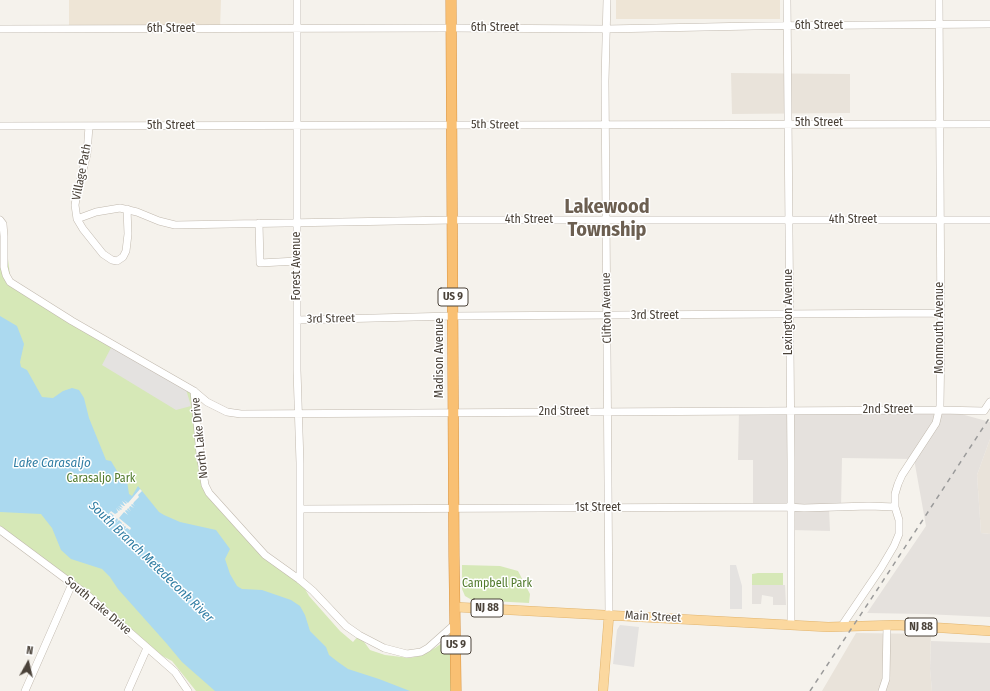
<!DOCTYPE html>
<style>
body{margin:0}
#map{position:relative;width:990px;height:691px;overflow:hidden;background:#f5f2ec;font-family:"Fira Sans Condensed",sans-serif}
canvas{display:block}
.north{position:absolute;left:8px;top:643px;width:40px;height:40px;-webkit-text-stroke:3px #fff;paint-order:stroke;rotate:8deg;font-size:11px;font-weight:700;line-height:16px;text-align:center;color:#4a4239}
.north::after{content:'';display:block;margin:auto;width:14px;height:18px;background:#4a4239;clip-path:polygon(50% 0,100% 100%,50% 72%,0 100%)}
</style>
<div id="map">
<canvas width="990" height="691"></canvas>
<div class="north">N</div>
</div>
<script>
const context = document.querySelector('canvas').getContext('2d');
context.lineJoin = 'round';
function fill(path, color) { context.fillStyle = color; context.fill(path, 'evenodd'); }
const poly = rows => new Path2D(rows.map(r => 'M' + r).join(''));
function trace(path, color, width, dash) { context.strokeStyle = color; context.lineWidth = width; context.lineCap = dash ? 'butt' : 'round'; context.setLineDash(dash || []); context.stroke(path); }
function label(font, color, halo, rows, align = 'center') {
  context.font = font + ' "Fira Sans Condensed",sans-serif'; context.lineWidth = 3; context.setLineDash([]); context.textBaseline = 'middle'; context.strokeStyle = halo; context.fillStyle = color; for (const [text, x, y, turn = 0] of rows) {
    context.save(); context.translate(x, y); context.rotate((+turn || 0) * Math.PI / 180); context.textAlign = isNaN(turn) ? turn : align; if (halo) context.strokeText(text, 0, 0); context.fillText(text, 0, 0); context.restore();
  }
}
const residential = poly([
 [731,73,850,74,850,113,732,114],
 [990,439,990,534,981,533,977,475],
 [856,633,931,634,930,669,932,691,822,691]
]);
const industrial = poly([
 [943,409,990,422,990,439,977,475,981,533,990,534,990,617,924,614,867,613,926,526,914,459,842,458,841,508,829,508,830,531,792,530,791,509,753,509,753,460,738,460,739,410],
 [752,585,785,585,786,605,773,605,773,597,762,595,761,604,752,604],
 [931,641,990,643,990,691,932,691,930,669]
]);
const education = poly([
 [69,0,221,0,220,29,69,29],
 [616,0,780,0,780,19,616,19]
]);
const green = poly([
 [0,220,4,227,11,283,194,391,205,485,265,555,300,580,309,596,340,631,353,642,359,635,370,650,385,655,410,658,419,656,435,648,442,643,445,633,451,648,452,691,196,691,172,661,147,648,86,594,0,530],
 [462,565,500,566,518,571,530,594,529,603,472,600,465,596,462,589],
 [758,573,783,573,783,585,752,585,752,574]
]);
const parking = poly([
 [113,344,185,386,191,406,176,410,102,365],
 [730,565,736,565,742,586,742,609,730,609],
 [620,625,639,627,634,667,613,664,617,630]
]);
const water = poly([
 [0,316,17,326,24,344,20,362,21,367,27,370,42,397,53,398,63,391,72,388,79,390,84,398,89,418,106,460,111,461,117,471,122,474,127,481,129,494,132,496,138,486,159,512,164,515,180,522,216,530,230,549,225,559,230,574,237,586,242,589,262,590,291,600,300,606,305,615,310,631,326,647,329,655,338,662,348,669,379,679,410,691,215,691,182,662,167,644,118,589,110,577,102,569,71,559,61,550,52,528,41,514,0,512]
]);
const pier = poly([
 [140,489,142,491,138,495,139,497,134,502,137,505,134,502,133,504,135,506,132,504,131,505,134,508,130,506,129,508,131,511,128,508,127,510,130,512,126,510,125,511,128,515,124,512,119,518,131,528,130,530,127,528,124,530,126,527,125,526,121,528,124,525,123,524,120,527,122,523,119,520,116,523,118,520,117,518,114,522,116,518,115,517,112,520,114,516,111,513,107,516,111,511,115,514,117,513,118,512,116,508,119,511,120,510,117,507,121,510,122,509,118,506,123,508,120,504,124,506,125,506,122,501,126,504,127,503,124,500,128,503]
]);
const minor = poly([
 [297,0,297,370,300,463,300,580],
 [607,0,605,81,609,615],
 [787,0,791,460,791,624],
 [0,29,450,28,606,29,754,26,990,24],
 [0,126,990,124],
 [89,126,87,154,77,193,75,205,77,219,83,229,103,254,112,260,117,261,123,257,126,251,128,234,127,209],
 [77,219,96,212,120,208,137,212,159,221,175,225,452,220,990,220],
 [0,220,3,224,4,236,4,267,6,275,10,282,72,321,194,391,207,402,227,412,241,414,939,410,984,411,990,402],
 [259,223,260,263,297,261],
 [297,320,453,316,941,313],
 [194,391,200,454,205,485,209,493,265,555,300,580,313,591,346,626,359,635,384,648,407,654,421,652,428,648,455,624],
 [300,509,787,507,804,508,869,506,895,507],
 [0,530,86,594,175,672,188,691],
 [841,627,881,568,894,546,899,534,899,520,895,507,895,494,898,484,902,475,936,423,940,406,941,336,939,0],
 [25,691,72,584],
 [128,691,147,648],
 [882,691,886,679,887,626]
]);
const major = poly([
 [455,607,828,627,897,625,990,631],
 [603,691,609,615]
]);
const highway = poly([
 [451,0,454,556,456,691]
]);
const rail = poly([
 [810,691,877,590,990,417]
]);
const shields = [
 [453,297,30],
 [487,608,32],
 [921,627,32],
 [456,645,30]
];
const shieldNames = [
 ["US 9",453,297],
 ["NJ 88",487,608],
 ["NJ 88",921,627],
 ["US 9",456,645]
];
const streetNames = [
 ["6th Street",819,26],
 ["6th Street",495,28],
 ["6th Street",171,29],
 ["5th Street",819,123],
 ["5th Street",495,125,1],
 ["5th Street",171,126],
 ["Village Path",82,172,-79],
 ["4th Street",529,220],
 ["4th Street",853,220],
 ["Forest Avenue",297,266,-90],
 ["Clifton Avenue",607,308,-91],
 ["Lexington Avenue",789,312,-90],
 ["3rd Street",655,316],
 ["3rd Street",331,319,-1],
 ["Monmouth Avenue",940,328,-90],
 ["Madison Avenue",440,358,-90],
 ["2nd Street",888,410],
 ["2nd Street",564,412],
 ["North Lake Drive",200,438,-96],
 ["1st Street",598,508],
 ["South Lake Drive",98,606,40],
 ["Main Street",653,617,3]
];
const parkNames = [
 ["Carasaljo Park",101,479],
 ["Campbell Park",497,584]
];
const waterNames = [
 ["Lake Carasaljo",52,463],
 ["South Branch Metedeconk River",151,562,44]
];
const townNames = [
 ["Lakewood",607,207],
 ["Township",607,230]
];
fill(residential, '#e9e3da');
fill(industrial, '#e5e1dd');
fill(education, '#eee5d6');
fill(green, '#d6e8b7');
fill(parking, '#e4e2e0');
fill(water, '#abd9ef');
fill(pier, '#f5f2ec');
trace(minor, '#c1b9ae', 8);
trace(major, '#e1b46e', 10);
trace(highway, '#d99442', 11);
trace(minor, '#fff', 7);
trace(major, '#fbd89f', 9);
trace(highway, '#f9c073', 10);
trace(rail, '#9a9a9a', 1.5, [5, 5]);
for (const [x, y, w] of shields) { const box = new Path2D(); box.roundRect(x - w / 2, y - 9, w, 18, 3); context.fillStyle = '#fff'; context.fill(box); trace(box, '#4a4239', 1); }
label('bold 11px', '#4a4239', null, shieldNames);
label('12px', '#4a4239', '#fff', streetNames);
label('12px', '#527b2d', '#fff', parkNames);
label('italic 13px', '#317ea4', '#fff', waterNames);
label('bold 20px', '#6c5f51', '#fff', townNames);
</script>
